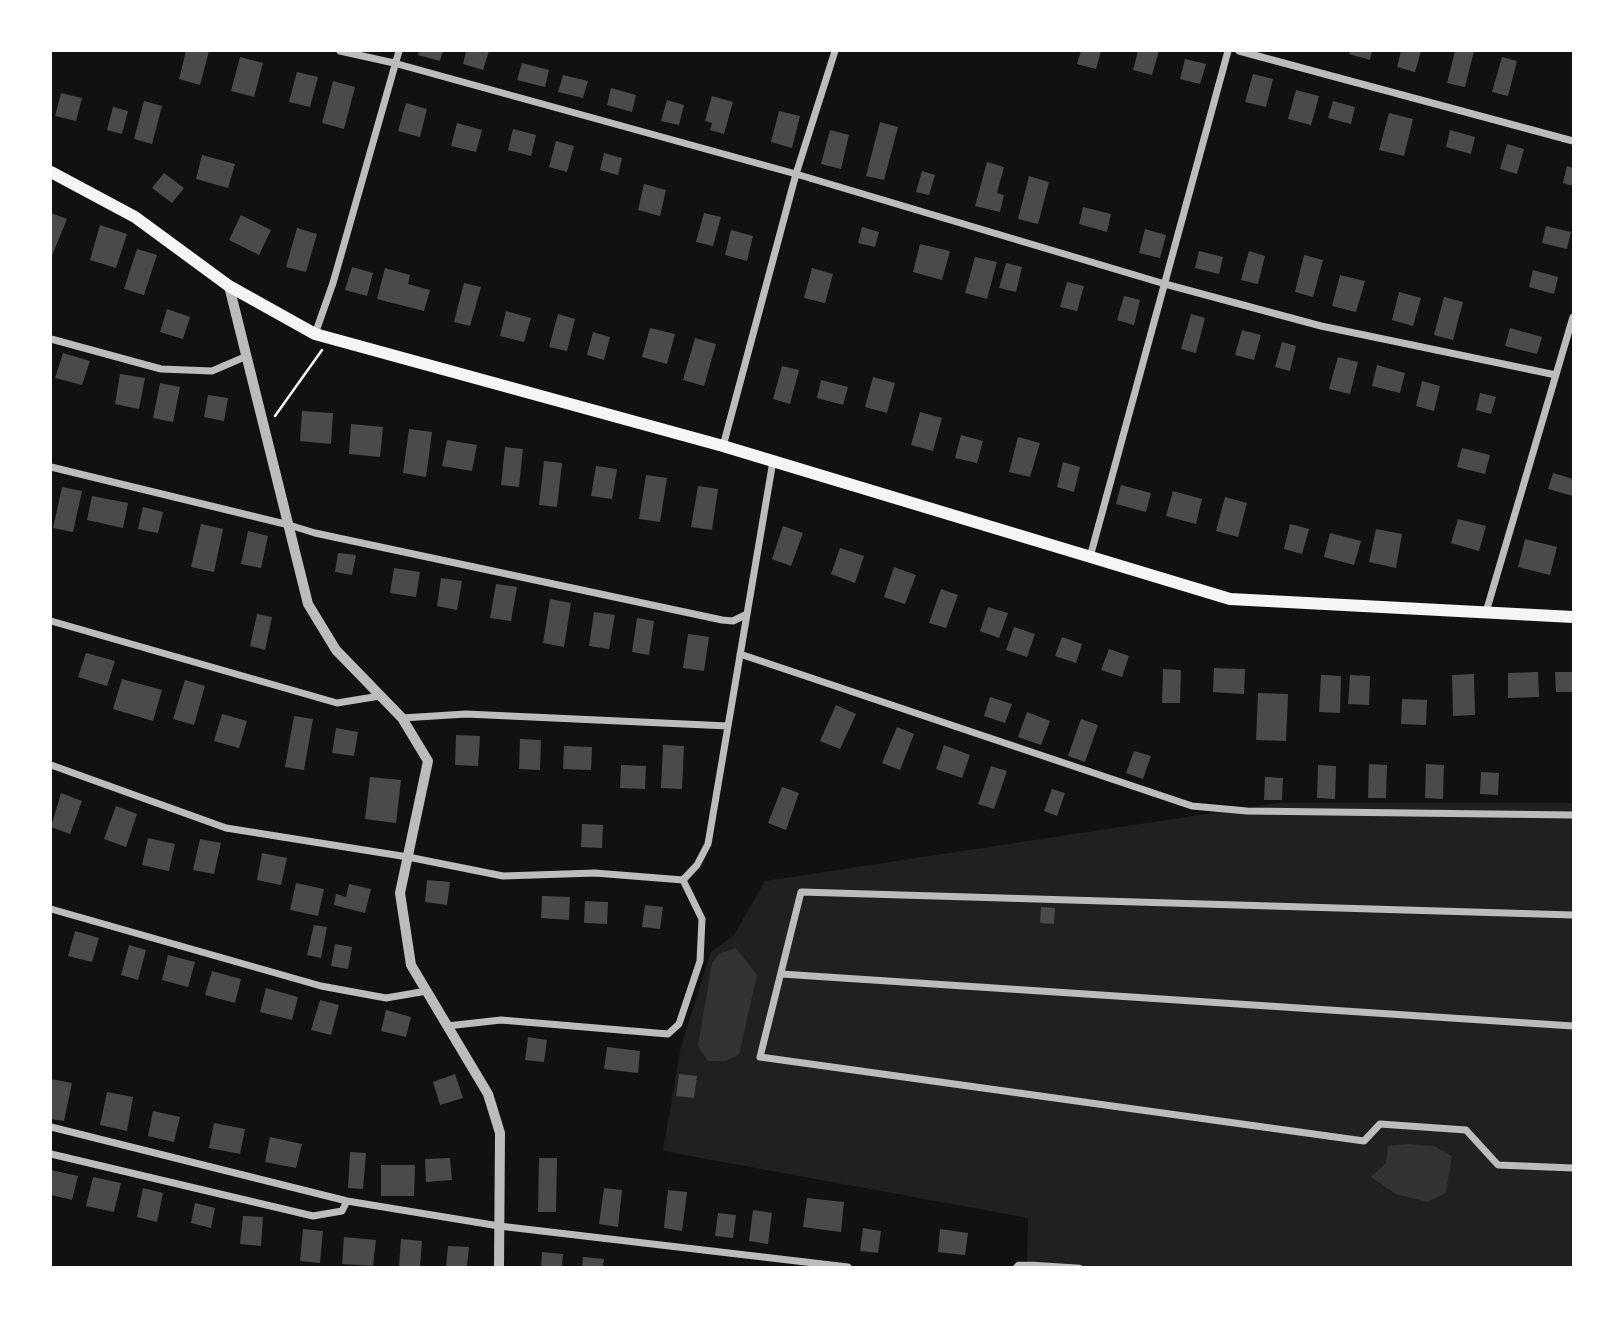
<!DOCTYPE html>
<style>
body{margin:0}
#map{position:relative;width:1624px;height:1318px;overflow:hidden;background:#111;font-family:Commissioner,sans-serif}
canvas{display:block}
.frame{position:absolute;inset:0;border:52px solid #fff;pointer-events:none}
</style>
<div id="map">
<canvas width="1624" height="1318"></canvas>
<div class="frame"></div>
</div>
<script>
const context = document.querySelector('canvas').getContext('2d');
context.lineJoin = 'round';
function fill(path, color) { context.fillStyle = color; context.fill(path, 'evenodd'); }
const poly = rows => new Path2D(rows.map(r => 'M' + r).join(''));
function trace(path, color, width, dash) { context.strokeStyle = color; context.lineWidth = width; context.lineCap = dash ? 'butt' : 'round'; context.setLineDash(dash || []); context.stroke(path); }
const green = poly([
 [1278,803,1573,803,1573,1267,1027,1267,1028,1218,663,1151,681,1046,711,952,734,935,765,881]
]);
const water = poly([
 [736,948,757,975,739,1055,725,1061,708,1061,698,1046,712,963,719,954],
 [1408,1144,1434,1146,1452,1156,1446,1193,1427,1202,1396,1194,1371,1177,1386,1163,1388,1146]
]);
const building = poly([
 [186,51,209,51,200,85,179,79],
 [419,51,443,51,440,61,418,55],
 [466,51,489,51,483,70,463,64],
 [1081,51,1101,51,1096,69,1077,64],
 [1138,51,1159,51,1152,75,1133,70],
 [1350,51,1372,51,1370,60,1349,54],
 [1401,51,1421,51,1415,72,1397,67],
 [1455,51,1474,51,1465,87,1447,83],
 [240,57,263,63,254,97,231,91],
 [1502,57,1517,61,1508,96,1492,92],
 [1185,59,1206,64,1200,84,1180,79],
 [522,63,549,70,545,87,517,80],
 [297,72,318,77,310,107,289,102],
 [1253,74,1273,79,1266,107,1245,102],
 [563,75,588,81,583,98,558,92],
 [333,81,355,87,344,129,322,123],
 [611,88,636,95,632,112,607,105],
 [1296,90,1319,96,1311,125,1288,119],
 [61,93,82,98,76,121,55,116],
 [712,96,733,102,724,134,710,130,712,123,705,121],
 [667,100,684,105,679,125,661,121],
 [144,101,162,106,152,144,134,139],
 [1333,101,1355,107,1351,124,1328,118],
 [406,103,427,109,420,137,398,131],
 [113,107,128,111,122,134,107,130],
 [779,111,800,116,792,148,771,142],
 [1389,113,1413,119,1404,156,1379,150],
 [880,122,898,127,884,180,866,176],
 [457,123,482,130,476,152,451,146],
 [513,129,536,135,531,156,508,150],
 [830,130,849,135,841,169,821,164],
 [1450,130,1475,137,1471,154,1446,147],
 [556,141,574,146,567,172,549,167],
 [1507,144,1524,149,1517,174,1500,169],
 [604,153,622,158,618,175,600,170],
 [202,155,235,164,228,188,196,179],
 [987,162,1004,167,997,193,1004,195,1000,212,975,206],
 [1567,166,1573,168,1573,186,1563,183],
 [922,171,935,175,929,195,916,192],
 [164,173,184,188,172,203,152,188],
 [1029,176,1049,182,1038,224,1018,219],
 [644,184,666,190,660,216,638,210],
 [1083,207,1111,214,1107,232,1079,224],
 [51,213,67,219,51,258],
 [704,213,721,217,713,246,696,242],
 [241,215,271,230,259,255,229,240],
 [100,225,127,234,116,268,90,260],
 [1546,226,1571,232,1567,249,1542,243],
 [862,227,879,232,875,247,858,243],
 [297,228,317,234,306,272,286,267],
 [1145,229,1166,235,1160,258,1139,253],
 [731,230,753,236,747,261,725,255],
 [920,244,950,251,942,280,913,272],
 [137,249,157,255,144,295,124,289],
 [1199,251,1223,257,1219,274,1195,268],
 [1249,251,1265,256,1258,284,1241,280],
 [1304,255,1323,260,1313,297,1295,292],
 [975,257,997,262,987,299,965,293],
 [1006,263,1022,267,1016,292,999,288],
 [352,267,373,273,367,296,345,290],
 [385,268,410,275,408,284,430,290,424,311,377,299],
 [812,268,833,274,825,303,804,298],
 [1533,270,1558,277,1554,294,1529,287],
 [1340,275,1365,281,1356,312,1332,306],
 [1067,282,1084,286,1077,311,1060,307],
 [464,283,481,287,470,326,454,322],
 [1399,292,1421,298,1413,326,1392,320],
 [1124,296,1140,300,1134,325,1117,320],
 [1444,297,1463,302,1453,340,1434,335],
 [167,309,190,317,183,339,160,332],
 [506,311,531,318,524,342,500,336],
 [558,314,575,319,567,351,549,347],
 [1191,314,1205,318,1196,353,1181,349],
 [650,328,675,334,667,364,642,357],
 [1510,328,1542,337,1537,354,1505,346],
 [1242,330,1261,335,1254,360,1235,355],
 [593,332,610,337,604,360,587,355],
 [695,338,716,344,704,386,683,380],
 [1282,342,1296,346,1290,371,1275,367],
 [63,353,90,361,82,385,55,378],
 [1338,357,1358,362,1350,394,1329,389],
 [1377,365,1405,373,1400,393,1372,386],
 [782,366,799,370,790,404,773,399],
 [120,374,145,378,139,409,115,404],
 [873,377,895,383,887,413,865,407],
 [821,380,848,387,843,405,817,398],
 [1422,381,1440,386,1434,411,1416,406],
 [160,383,180,387,173,422,153,418],
 [1480,393,1496,397,1491,414,1476,410],
 [208,395,228,398,224,421,204,417],
 [302,411,333,413,331,444,300,441],
 [920,412,942,418,933,451,911,445],
 [351,424,383,427,380,457,349,454],
 [409,429,432,432,426,477,403,473],
 [961,435,983,441,977,463,955,458],
 [1018,437,1040,443,1030,477,1009,472],
 [447,440,477,445,472,471,442,466],
 [505,447,523,449,519,487,501,485],
 [1462,448,1490,455,1485,474,1457,467],
 [544,461,562,463,557,507,539,505],
 [1063,462,1080,467,1074,492,1057,487],
 [596,466,617,469,612,499,591,496],
 [1553,473,1573,479,1573,496,1548,489],
 [646,475,667,478,660,522,639,519],
 [1121,485,1151,493,1146,512,1116,504],
 [698,486,718,489,712,530,691,527],
 [62,487,82,491,73,532,53,528],
 [1173,491,1202,499,1196,524,1166,516],
 [92,496,128,503,123,528,87,520],
 [1225,497,1247,503,1238,537,1216,531],
 [143,507,163,512,158,533,138,529],
 [1458,519,1486,526,1479,551,1451,543],
 [201,524,223,529,214,572,191,567],
 [1290,524,1309,529,1302,554,1284,549],
 [783,526,803,533,791,566,772,559],
 [1376,529,1402,534,1396,568,1369,562],
 [248,531,268,536,261,568,241,564],
 [1330,533,1361,541,1354,565,1324,557],
 [1525,539,1557,547,1550,575,1518,567],
 [840,548,864,556,855,583,831,574],
 [338,553,356,555,352,575,335,572],
 [894,567,916,575,905,604,884,597],
 [394,568,420,572,416,597,390,593],
 [441,578,462,581,457,610,437,606],
 [496,584,517,587,511,621,490,618],
 [941,589,958,595,946,628,929,623],
 [550,599,571,603,564,647,543,643],
 [988,607,1008,613,999,638,980,631],
 [594,612,615,615,609,649,589,646],
 [257,614,272,617,265,650,250,646],
 [637,618,654,621,649,655,632,652],
 [1014,627,1035,634,1027,657,1006,650],
 [688,634,709,637,704,671,683,668],
 [1062,637,1082,644,1076,663,1055,656],
 [1109,649,1129,656,1122,677,1101,670],
 [86,653,115,661,107,686,78,677],
 [1214,668,1245,669,1244,694,1213,692],
 [1163,669,1181,670,1180,703,1162,703],
 [1538,672,1539,697,1508,698,1508,673],
 [1555,672,1573,672,1573,692,1556,692],
 [1474,674,1475,715,1453,716,1452,675],
 [1321,675,1341,676,1340,713,1319,712],
 [1350,675,1370,676,1369,705,1348,704],
 [122,679,162,690,153,721,113,709],
 [185,680,205,686,194,725,173,719],
 [1258,693,1288,694,1286,741,1256,740],
 [990,697,1012,704,1005,723,984,716],
 [1402,699,1427,700,1426,725,1401,724],
 [836,705,856,714,840,749,820,741],
 [1027,712,1050,721,1041,745,1018,737],
 [222,714,247,721,239,748,214,741],
 [294,716,313,719,304,770,285,767],
 [1081,719,1098,725,1085,762,1068,756],
 [897,727,914,734,900,770,882,763],
 [336,728,358,732,354,756,332,753],
 [456,735,480,736,478,766,455,765],
 [520,739,541,740,540,770,519,769],
 [663,745,684,746,682,789,661,788],
 [944,745,970,755,962,778,936,769],
 [564,746,592,747,591,770,563,769],
 [1134,751,1151,756,1143,779,1126,773],
 [1369,764,1387,765,1386,798,1368,798],
 [1426,764,1444,765,1443,799,1425,798],
 [621,765,646,766,645,789,620,788],
 [1318,765,1336,766,1335,799,1317,798],
 [991,766,1007,771,994,809,978,804],
 [1481,772,1499,773,1498,795,1480,794],
 [370,777,401,780,396,823,365,819],
 [1265,777,1283,778,1282,800,1264,800],
 [782,787,799,793,786,830,768,823],
 [1052,789,1065,793,1057,816,1044,811],
 [61,793,82,801,70,834,51,827],
 [116,806,137,814,126,847,104,839],
 [582,824,603,825,602,848,581,847],
 [148,838,175,844,169,871,142,865],
 [200,839,221,843,214,874,193,870],
 [262,853,287,858,281,885,257,880],
 [427,880,450,882,447,905,425,902],
 [296,883,324,889,318,916,290,910],
 [349,884,371,889,365,913,334,905,336,894,346,897],
 [542,896,570,897,569,920,541,918],
 [585,901,608,902,607,924,584,923],
 [645,905,663,907,660,929,642,927],
 [1041,907,1055,908,1054,924,1040,923],
 [314,925,327,927,321,958,307,955],
 [75,931,99,938,92,962,68,956],
 [335,944,352,947,348,969,331,966],
 [129,945,146,950,138,980,121,975],
 [168,955,195,962,188,987,162,980],
 [212,971,241,979,235,1003,205,995],
 [266,988,298,997,292,1020,260,1012],
 [320,1000,339,1005,331,1035,311,1030],
 [386,1010,411,1017,406,1037,381,1031],
 [528,1037,547,1040,544,1062,525,1060],
 [607,1047,640,1051,638,1073,604,1069],
 [455,1074,463,1098,440,1105,433,1082],
 [679,1074,697,1076,694,1098,676,1096],
 [51,1079,72,1083,64,1121,51,1119],
 [107,1092,133,1097,127,1131,100,1125],
 [153,1111,180,1117,174,1142,148,1136],
 [214,1123,245,1129,240,1154,209,1148],
 [270,1137,302,1144,296,1168,265,1162],
 [350,1152,366,1153,363,1189,348,1188],
 [450,1158,452,1180,426,1182,425,1159],
 [539,1158,557,1158,556,1212,538,1212],
 [381,1165,415,1165,414,1196,381,1196],
 [51,1170,78,1176,72,1200,51,1195],
 [93,1177,121,1183,114,1212,86,1206],
 [143,1188,163,1193,157,1222,137,1217],
 [604,1188,622,1190,618,1227,599,1224],
 [668,1190,687,1192,682,1231,664,1228],
 [807,1198,844,1202,841,1232,803,1227],
 [195,1203,215,1208,211,1228,191,1223],
 [753,1210,772,1213,768,1244,749,1241],
 [718,1213,736,1215,733,1238,715,1236],
 [243,1216,263,1217,261,1246,240,1244],
 [863,1228,881,1231,878,1253,860,1251],
 [303,1229,323,1231,320,1263,300,1261],
 [940,1229,968,1233,965,1255,938,1252],
 [344,1237,376,1240,373,1266,342,1264],
 [401,1239,422,1241,420,1267,399,1267],
 [448,1246,469,1247,467,1267,446,1267],
 [542,1252,563,1254,562,1267,541,1267],
 [583,1257,604,1259,603,1267,582,1267]
]);
const path = poly([
 [275,416,322,350]
]);
const service = poly([
 [1015,1267,1018,1264,1033,1264,1080,1267]
]);
const minor = poly([
 [340,51,394,63,796,174,1165,284,1321,326,1556,375],
 [1239,51,1573,141],
 [315,334,333,283,399,51],
 [51,339,161,369,212,371,247,356],
 [723,446,796,174,835,51],
 [51,467,289,525,315,533,722,620,733,621,747,614],
 [1090,557,1228,51],
 [1486,612,1573,317],
 [51,621,337,703,380,696],
 [740,654,1192,806,1247,811,1573,815],
 [402,718,466,714,728,726],
 [51,765,226,828,408,857,503,876,595,873,683,880],
 [683,880,697,865,708,844,773,461],
 [51,909,321,986,386,998,427,991],
 [1573,915,801,892,760,1057,1364,1141,1380,1124,1466,1130,1498,1165,1573,1168],
 [781,974,1573,1026],
 [447,1026,501,1020,668,1034,679,1024,700,961,702,919,683,880],
 [51,1127,347,1201,499,1226,848,1267],
 [51,1154,313,1216,342,1211,347,1201]
]);
const tertiary = poly([
 [229,286,308,604,336,650,402,718,428,761,400,893,411,965,488,1094,500,1133,499,1267]
]);
const secondary = poly([
 [51,172,135,217,229,286,315,334,723,446,1230,599,1573,617]
]);
fill(green, '#202020');
fill(water, '#333');
fill(building, '#4a4a4a');
trace(path, '#f5f5f5', 2.5);
trace(service, '#bcbcbc', 4.5);
trace(minor, '#bcbcbc', 7);
trace(tertiary, '#bcbcbc', 10);
trace(secondary, '#f5f5f5', 12);
</script>
